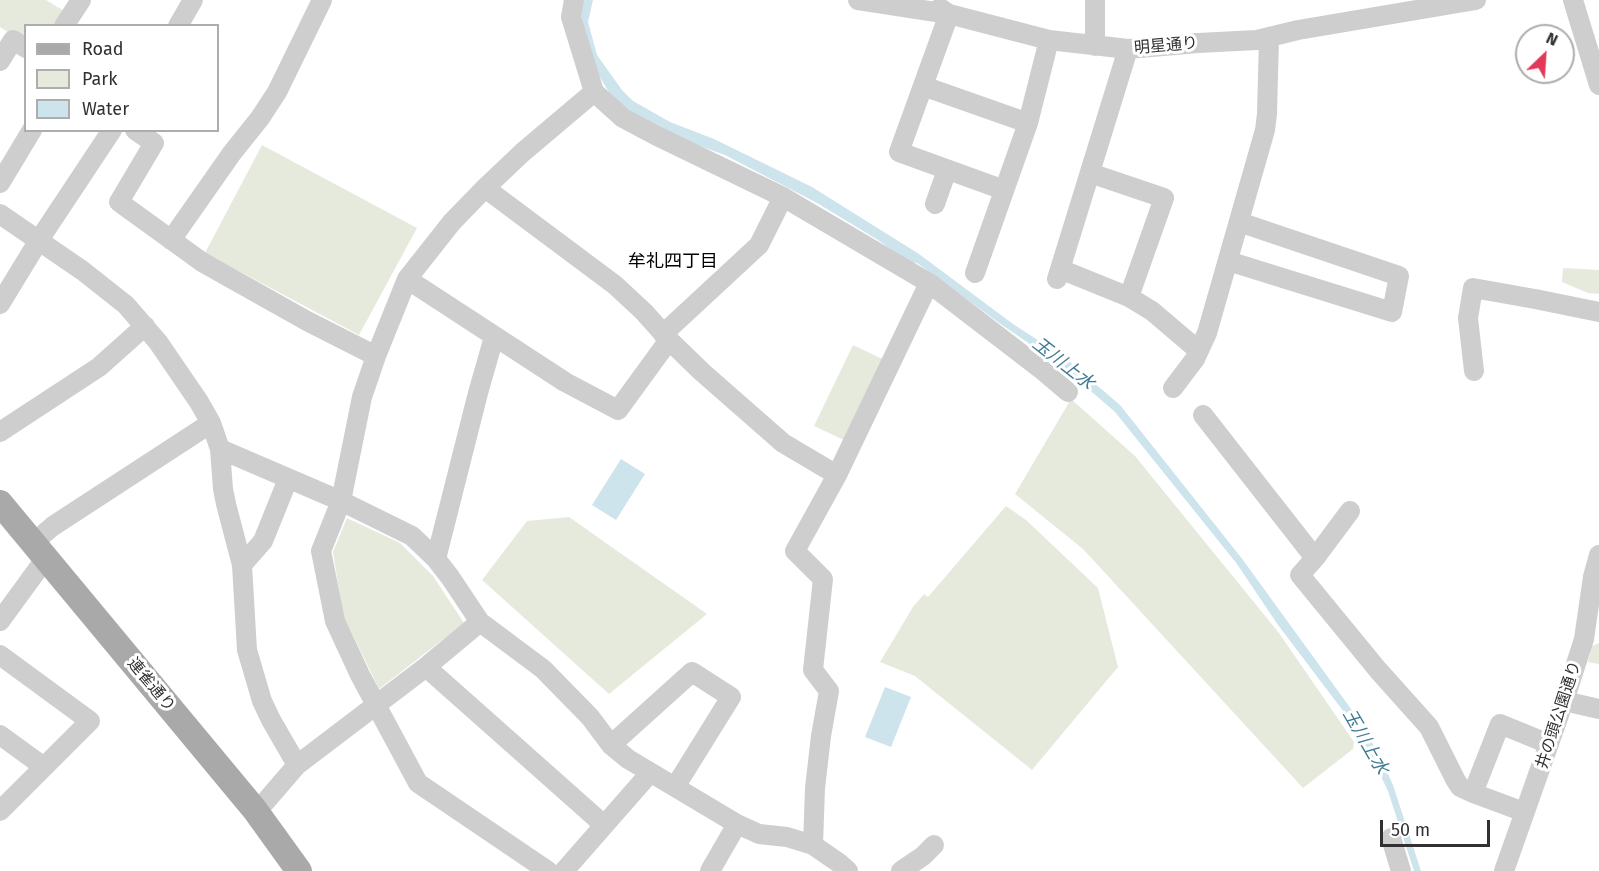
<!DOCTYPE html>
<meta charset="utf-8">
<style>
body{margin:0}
#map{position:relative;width:1599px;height:871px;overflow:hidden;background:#fff;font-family:"Fira Sans",sans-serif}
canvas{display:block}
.legend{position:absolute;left:24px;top:24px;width:195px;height:108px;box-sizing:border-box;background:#fff;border:2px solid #adadad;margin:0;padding:8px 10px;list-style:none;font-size:18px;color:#313131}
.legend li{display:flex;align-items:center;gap:12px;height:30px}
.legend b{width:30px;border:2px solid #adadad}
.north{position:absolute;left:1515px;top:24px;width:60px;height:60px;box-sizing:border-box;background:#fff;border:2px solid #adadad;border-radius:50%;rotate:25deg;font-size:16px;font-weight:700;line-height:24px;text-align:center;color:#313131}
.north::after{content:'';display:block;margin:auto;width:21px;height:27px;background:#e33859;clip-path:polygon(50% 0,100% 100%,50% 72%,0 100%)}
.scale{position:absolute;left:1380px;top:820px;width:110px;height:27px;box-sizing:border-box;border:3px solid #313131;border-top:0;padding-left:8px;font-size:18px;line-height:21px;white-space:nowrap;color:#313131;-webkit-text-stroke:4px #fff;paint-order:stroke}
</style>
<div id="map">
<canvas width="1599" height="871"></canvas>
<ul class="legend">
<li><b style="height:8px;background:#a9a9a9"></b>Road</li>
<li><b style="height:16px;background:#e6eadd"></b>Park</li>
<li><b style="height:16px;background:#cde4ed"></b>Water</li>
</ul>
<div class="north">N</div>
<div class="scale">50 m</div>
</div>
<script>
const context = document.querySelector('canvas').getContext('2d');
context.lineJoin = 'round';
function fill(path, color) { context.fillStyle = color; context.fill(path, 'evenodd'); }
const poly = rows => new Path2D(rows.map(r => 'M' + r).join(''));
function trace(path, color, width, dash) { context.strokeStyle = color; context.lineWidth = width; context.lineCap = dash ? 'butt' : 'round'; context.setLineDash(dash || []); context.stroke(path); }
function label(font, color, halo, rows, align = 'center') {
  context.font = font + ' "Fira Sans","Noto Sans JP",sans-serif'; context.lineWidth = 6; context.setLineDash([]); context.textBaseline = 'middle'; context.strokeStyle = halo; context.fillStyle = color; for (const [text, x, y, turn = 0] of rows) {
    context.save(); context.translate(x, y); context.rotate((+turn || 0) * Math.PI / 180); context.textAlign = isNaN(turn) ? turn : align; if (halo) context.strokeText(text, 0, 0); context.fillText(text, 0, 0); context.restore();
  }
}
const green = poly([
 [0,0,46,0,64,11,55,25,26,26,25,43,0,27],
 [262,145,417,228,359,335,205,253],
 [1563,268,1599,270,1599,294,1588,293,1562,282],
 [853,345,889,362,850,443,814,426],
 [1071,399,1135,456,1279,633,1354,742,1353,749,1303,788,1083,549,1015,494],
 [1006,506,1026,520,1098,588,1118,667,1032,770,915,676,880,662,913,607,924,594,928,597],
 [569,517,707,614,609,694,482,580,527,521],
 [347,518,400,543,433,576,464,623,379,689,343,615,333,552],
 [1599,643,1599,664,1588,662,1592,646]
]);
const water = poly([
 [584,0,593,0,588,22,597,55,622,90,633,101,670,122,714,139,812,187,919,254,1013,324,1064,357,1120,405,1243,560,1354,713,1380,756,1393,785,1421,871,1414,871,1388,791,1373,760,1350,720,1278,625,1237,564,1115,412,1062,366,1002,325,917,263,908,262,878,240,817,203,725,155,678,138,643,121,614,101,591,62,582,23,581,12],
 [621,459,645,474,616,520,592,505],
 [885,687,911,697,891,747,865,737]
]);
const minor = poly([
 [574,0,571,17,594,92,623,118,655,135,783,197,929,283,1041,369,1068,392],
 [858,0,949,14,1049,40,1128,49,1198,43,1257,40,1298,30,1476,0],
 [1095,0,1095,46],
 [1573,0,1599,85],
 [940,8,949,14,899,152,1004,190],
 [64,26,81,0],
 [178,26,193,0],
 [0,61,13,40,26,48],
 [923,86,1028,123],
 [135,130,154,143,119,202,202,262,307,321,376,356],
 [1090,173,1164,198,1129,297],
 [0,183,32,130],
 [485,188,615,285,644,312,669,340,702,372,783,443,837,475],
 [935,204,947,170],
 [0,214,83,271,126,305,158,342,199,402,211,423,220,449,223,489,226,504,242,565,247,650,262,701,271,720,297,765],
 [171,240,232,153,260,118,277,92,322,0],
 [1228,261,1392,312,1399,276,1239,222],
 [1060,269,1129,297,1152,311,1199,351],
 [975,273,1028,123,1049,40],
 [407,279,565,382,618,410,669,340],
 [1057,279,1128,49],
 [0,304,39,240,112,130],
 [663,334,759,245,783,197],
 [1474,371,1468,318,1473,288,1535,299,1599,312],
 [1173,388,1195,359,1207,333,1265,130,1267,114,1269,38],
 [1203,415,1315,558],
 [0,432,99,367,145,326],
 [220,449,341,501,412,536,436,559,450,577,480,622,543,669,590,717,611,745,628,759,737,824,710,871],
 [1350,511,1315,558,1300,575,1378,670,1429,727,1455,779,1460,787,1473,793,1524,812],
 [33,543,53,526,211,423],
 [436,559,478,393,494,337],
 [242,565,263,541,288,479],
 [0,621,46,558],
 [0,655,90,721,0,811],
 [426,667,604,825],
 [1564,701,1599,709],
 [0,735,44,767],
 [611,745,692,672,731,697,675,787],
 [1473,793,1500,724,1549,744],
 [255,810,266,801,297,765,426,667,480,622],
 [737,824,759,834,787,837,813,845,839,863,848,871],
 [1391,838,1401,871],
 [813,845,815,788,821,736,829,691,813,670,823,579,795,551,837,475,929,283],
 [548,871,418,783,360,675,335,621,321,551,341,501,362,397,376,356,407,279,452,222,485,188,523,152,594,92],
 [564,871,650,773],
 [901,871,923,856,934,845],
 [1504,871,1564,701,1584,639,1593,577,1599,555]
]);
const major = poly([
 [0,503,255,810,299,871]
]);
const streetNames = [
 ["明星通り",1166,46,-5],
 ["連雀通り",151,685,50],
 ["井の頭公園通り",1559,715,-72]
];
const neighbourhoodNames = [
 ["牟礼四丁目",673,262]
];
const waterNames = [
 ["玉川上水",1063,364,38],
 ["玉川上水",1365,742,60]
];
fill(green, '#e6eadd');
fill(water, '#cde4ed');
trace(minor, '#cecece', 20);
trace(major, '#a9a9a9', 26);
label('16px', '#313131', '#fff', streetNames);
label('18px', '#000', '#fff', neighbourhoodNames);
label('italic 18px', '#3f7c93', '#fff', waterNames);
</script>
